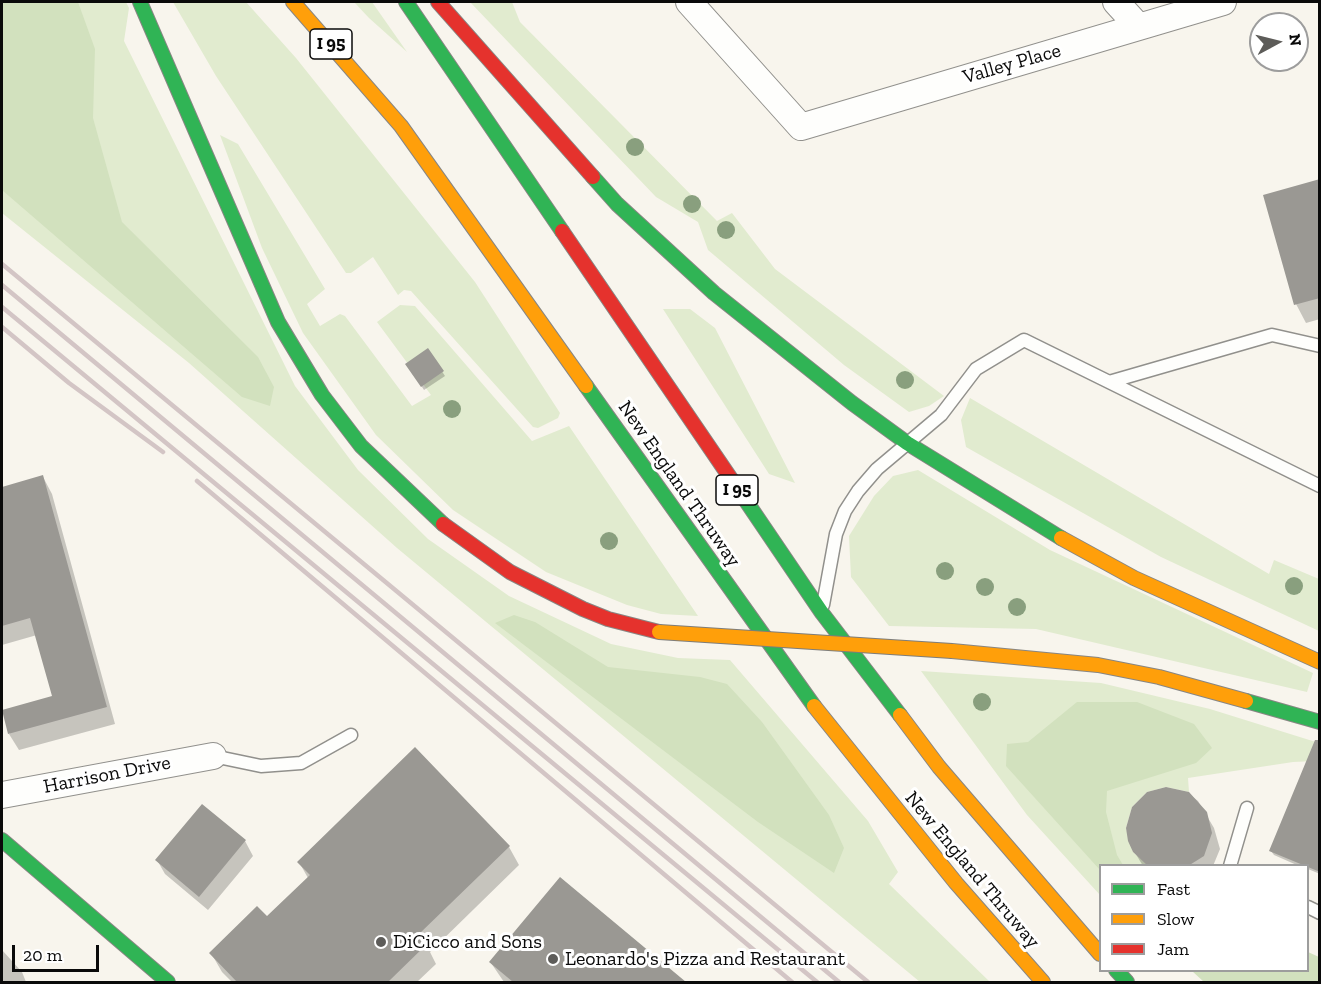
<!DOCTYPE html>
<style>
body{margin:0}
#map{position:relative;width:1321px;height:984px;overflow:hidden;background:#f8f5ed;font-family:"Zilla Slab",serif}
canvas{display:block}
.frame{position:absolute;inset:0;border:3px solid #0a0a0a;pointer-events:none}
.legend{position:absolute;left:1099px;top:864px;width:210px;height:108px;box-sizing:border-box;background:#fff;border:2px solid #9d9d9d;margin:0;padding:8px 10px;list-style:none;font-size:18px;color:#0a0a0a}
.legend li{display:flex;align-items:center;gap:12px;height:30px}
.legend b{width:30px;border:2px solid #9d9d9d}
.north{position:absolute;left:1249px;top:12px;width:60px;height:60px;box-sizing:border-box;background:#fff;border:2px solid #9d9d9d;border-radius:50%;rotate:83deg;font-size:16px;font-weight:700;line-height:24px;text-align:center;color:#0a0a0a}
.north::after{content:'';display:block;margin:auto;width:21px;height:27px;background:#5d5c59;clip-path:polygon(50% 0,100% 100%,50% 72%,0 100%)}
.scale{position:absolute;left:12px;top:945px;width:87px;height:27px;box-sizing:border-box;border:3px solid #0a0a0a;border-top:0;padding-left:8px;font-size:18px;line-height:21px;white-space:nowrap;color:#0a0a0a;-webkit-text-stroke:4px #fff;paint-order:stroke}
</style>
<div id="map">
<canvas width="1321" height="984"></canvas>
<div class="frame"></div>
<ul class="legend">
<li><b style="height:8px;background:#30b455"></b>Fast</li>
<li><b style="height:8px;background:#ff9f0a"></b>Slow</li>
<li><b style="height:8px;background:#e5322d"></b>Jam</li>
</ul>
<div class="north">N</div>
<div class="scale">20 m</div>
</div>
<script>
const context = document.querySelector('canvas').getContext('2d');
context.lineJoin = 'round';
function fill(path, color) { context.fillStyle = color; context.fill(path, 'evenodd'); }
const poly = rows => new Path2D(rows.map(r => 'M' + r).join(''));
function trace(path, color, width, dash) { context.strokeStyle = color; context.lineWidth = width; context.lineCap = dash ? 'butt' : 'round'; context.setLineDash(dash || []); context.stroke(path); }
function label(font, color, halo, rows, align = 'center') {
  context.font = font + ' "Zilla Slab",serif'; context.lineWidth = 6; context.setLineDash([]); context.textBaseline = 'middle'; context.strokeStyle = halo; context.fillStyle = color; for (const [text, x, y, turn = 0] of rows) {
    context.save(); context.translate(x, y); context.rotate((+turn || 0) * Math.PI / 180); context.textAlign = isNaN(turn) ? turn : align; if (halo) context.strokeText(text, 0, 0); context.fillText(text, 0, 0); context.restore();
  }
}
const green = poly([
 [2,2,126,2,129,8,124,41,295,386,358,470,428,539,509,596,611,644,678,658,730,660,868,821,898,872,889,884,990,982,920,982,397,548,189,363,2,213],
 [173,2,246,2,296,58,475,282,560,413,558,418,538,428,533,427,411,291,404,290,398,295,373,257,351,273,346,273,216,76],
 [354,2,372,2,407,52,369,18],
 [470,2,512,2,520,22,717,221,732,213,775,269,944,396,929,406,909,412,844,365,708,250,698,222,656,197],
 [220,135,238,144,325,289,307,304,320,326,340,314,345,316,412,406,431,395,377,322,400,305,415,306,532,441,569,426,698,616,661,614,627,605,546,572,453,510,376,435,303,333,262,248],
 [663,309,690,309,715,328,795,483,769,474],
 [970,398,1269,574,1274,560,1319,579,1319,631,1161,557,966,447,961,420],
 [918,470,1050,550,1313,673,1307,692,1036,629,889,626,851,577,849,536,874,496,893,476],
 [921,671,1101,683,1210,709,1319,743,1316,761,1293,762,1188,778,1189,792,1166,787,1147,792,1132,807,1126,828,1133,852,1148,865,1100,866,1100,895,1027,815]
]);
const forest = poly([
 [2,2,78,2,95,49,93,118,122,222,258,357,274,387,270,406,242,397,2,190],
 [514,615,535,622,608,667,700,677,727,684,762,722,829,815,844,848,834,873,758,822,495,623],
 [1077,702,1137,702,1194,724,1212,748,1196,763,1107,791,1106,812,1117,855,1123,865,1100,866,1100,870,1006,766,1007,744,1028,742],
 [1308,952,1319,957,1319,982,1204,982,1192,971,1308,970]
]);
const shadow = poly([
 [1320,181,1320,319,1306,323,1296,304],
 [428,350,445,376,424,390,407,364],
 [43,477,52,494,115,724,19,750,9,734,53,697,37,635,2,645,2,488],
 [1320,775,1320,874,1308,869,1308,866,1299,866,1274,855,1271,851],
 [1188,793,1198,801,1214,828,1220,849,1213,866,1143,866,1134,851],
 [245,841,253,856,208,910,165,874,157,860],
 [509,847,519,865,430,952,436,964,417,982,232,982,222,972,211,953,267,918,308,878,299,862],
 [2,950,22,972,26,982,2,982],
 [491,963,680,980,682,982,504,982]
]);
const building = poly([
 [1320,179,1320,298,1294,305,1263,195],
 [428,348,444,371,421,387,405,364],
 [43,475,107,707,8,734,2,710,52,696,30,618,2,626,2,487],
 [1315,740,1320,740,1320,872,1269,851],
 [415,747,510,846,418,935,427,944,388,982,237,982,209,953,257,906,267,916,310,875,297,862],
 [1166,787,1189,792,1207,812,1212,833,1204,856,1188,866,1148,866,1133,852,1128,841,1126,828,1132,807,1147,792],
 [202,804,246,840,199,897,155,860],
 [560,877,686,982,513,982,489,962]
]);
const lane = poly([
 [1109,382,1272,335,1320,346],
 [823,605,836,534,845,511,858,491,877,469,941,415,976,369,1024,340,1320,486],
 [213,756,261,766,301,763,351,735],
 [1230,866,1247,808],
 [1308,907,1320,913]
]);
const street = poly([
 [689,2,801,127,1223,2],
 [1116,2,1137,25],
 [2,795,213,756]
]);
const fast = poly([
 [140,2,278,322,322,395,361,446,443,524],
 [406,2,562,231],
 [593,177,617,204,714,293,852,403,907,443,1061,538],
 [586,386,814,706],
 [742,495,822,613,900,715],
 [1246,701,1320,722],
 [2,840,168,982],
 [1116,970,1127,982]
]);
const slow = poly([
 [293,2,401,126,586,386],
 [1061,538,1134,578,1320,662],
 [952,651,1098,665,1159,677,1246,701],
 [814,706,956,883,1043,982],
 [900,715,939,767,1100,954]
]);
const jam = poly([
 [438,2,593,177],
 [562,231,742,495],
 [443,524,510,572,583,609,608,619,659,632]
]);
const rail = poly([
 [2,264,868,982],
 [2,285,839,982],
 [2,307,817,982],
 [2,327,69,383,163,452],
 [197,481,792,982]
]);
const slowBridge = poly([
 [659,632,952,651]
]);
const trees = [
 [635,147],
 [692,204],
 [726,230],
 [905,380],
 [452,409],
 [609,541],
 [945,571],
 [1294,586],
 [985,587],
 [1017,607],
 [982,702]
];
const markers = [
 [381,942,6,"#5d5c59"],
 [553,959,6,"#5d5c59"]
];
const shields = [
 [331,44,42],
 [737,490,42]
];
const shieldNames = [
 ["I 95",331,44],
 ["I 95",737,490]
];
const streetNames = [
 ["Valley Place",1012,64,-16],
 ["New England Thruway",679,484,55],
 ["Harrison Drive",107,775,-11],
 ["New England Thruway",972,870,50]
];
const poiNames = [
 ["DiCicco and Sons",393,942],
 ["Leonardo's Pizza and Restaurant",565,959]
];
fill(green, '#e1ebcf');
fill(forest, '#d2e1be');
fill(shadow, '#0003');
fill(building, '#9a9893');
trace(lane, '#91908c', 15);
trace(street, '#91908c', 28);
trace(fast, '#888683', 16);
trace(slow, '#888683', 16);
trace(jam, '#888683', 16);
trace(lane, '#fefefc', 12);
trace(street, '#fefefc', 26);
trace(fast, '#30b455', 14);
trace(slow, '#ff9f0a', 14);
trace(jam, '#e5322d', 14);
trace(rail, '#d3c5c5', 4.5);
trace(slowBridge, '#7e7d7a', 16, []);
trace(slowBridge, '#ff9f0a', 14);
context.fillStyle = '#899f7e';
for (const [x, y] of trees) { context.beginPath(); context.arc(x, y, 9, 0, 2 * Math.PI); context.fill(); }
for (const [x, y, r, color] of markers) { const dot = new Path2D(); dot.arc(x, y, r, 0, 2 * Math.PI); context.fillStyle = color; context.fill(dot); trace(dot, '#fff', 2); }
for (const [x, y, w] of shields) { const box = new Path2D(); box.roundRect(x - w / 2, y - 15, w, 30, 4.5); context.fillStyle = '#fff'; context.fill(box); trace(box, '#0a0a0a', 1.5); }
label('bold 18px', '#0a0a0a', null, shieldNames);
label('20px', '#0a0a0a', '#fff', streetNames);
label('20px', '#0a0a0a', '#fff', poiNames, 'left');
</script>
